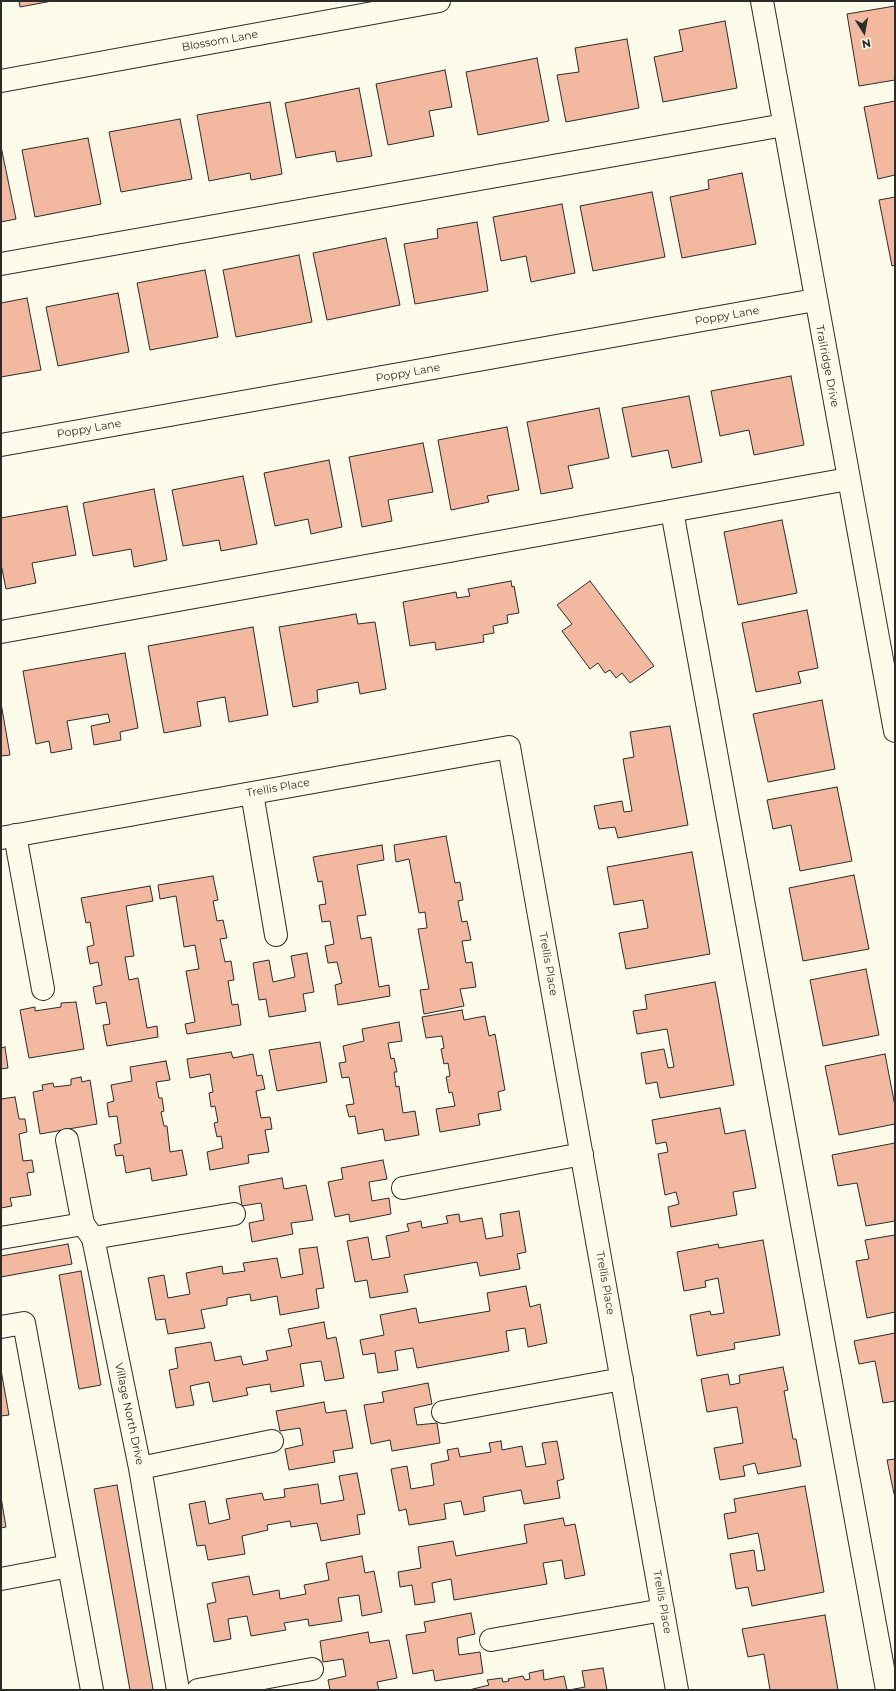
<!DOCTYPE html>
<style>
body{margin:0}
#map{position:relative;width:896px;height:1691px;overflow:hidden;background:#fdfbea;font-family:Montserrat,sans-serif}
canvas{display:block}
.frame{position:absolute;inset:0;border:2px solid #2b2b2b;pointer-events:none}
.north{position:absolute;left:844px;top:12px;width:40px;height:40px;-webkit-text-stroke:3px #fdfbea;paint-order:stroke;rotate:169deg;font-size:11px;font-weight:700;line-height:16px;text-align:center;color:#2b2b2b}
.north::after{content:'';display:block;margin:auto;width:14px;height:18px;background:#2b2b2b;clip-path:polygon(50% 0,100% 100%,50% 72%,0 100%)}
</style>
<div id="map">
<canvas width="896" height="1691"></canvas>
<div class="frame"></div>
<div class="north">N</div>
</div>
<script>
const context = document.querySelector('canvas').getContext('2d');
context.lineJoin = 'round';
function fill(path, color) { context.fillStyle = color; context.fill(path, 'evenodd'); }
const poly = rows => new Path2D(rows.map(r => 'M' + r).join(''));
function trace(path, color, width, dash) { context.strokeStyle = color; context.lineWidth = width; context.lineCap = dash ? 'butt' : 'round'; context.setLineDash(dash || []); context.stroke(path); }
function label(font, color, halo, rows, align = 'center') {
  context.font = font + ' Montserrat,sans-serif'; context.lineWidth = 3; context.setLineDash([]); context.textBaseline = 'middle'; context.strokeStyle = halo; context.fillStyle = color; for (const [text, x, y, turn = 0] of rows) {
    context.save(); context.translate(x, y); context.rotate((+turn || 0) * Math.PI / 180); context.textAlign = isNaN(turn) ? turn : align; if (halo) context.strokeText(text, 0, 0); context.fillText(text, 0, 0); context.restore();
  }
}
const building = poly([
 [19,1,52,1,20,7,19,1],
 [895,6,895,80,859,86,847,14,895,6],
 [725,21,737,88,663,102,654,57,683,51,679,30,725,21],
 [627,39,639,108,566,122,557,75,579,72,575,48,627,39],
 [537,58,549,121,478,135,466,72,537,58],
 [445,70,452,107,429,111,434,136,388,145,376,84,445,70],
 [359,88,372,156,337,162,335,151,296,158,285,103,359,88],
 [895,101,895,175,878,179,864,107,895,101],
 [270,102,282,174,251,180,250,173,209,181,197,115,270,102],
 [180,119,192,179,121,192,109,132,180,119],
 [88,138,101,204,35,217,22,150,88,138],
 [2,151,16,219,1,222,1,152,2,151],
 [742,173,756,244,682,258,670,197,709,189,708,180,742,173],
 [652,192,665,257,593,271,580,206,652,192],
 [895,197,895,265,892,266,879,200,895,197],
 [562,204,575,273,531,282,526,256,501,261,493,217,562,204],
 [477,222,488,291,415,304,404,244,438,238,437,229,477,222],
 [386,238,400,305,327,320,313,253,386,238],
 [299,255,312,322,236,337,223,270,299,255],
 [205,270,218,337,150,350,137,283,205,270],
 [118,293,129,352,58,366,46,307,118,293],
 [27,298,41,370,1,377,1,303,27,298],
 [791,376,804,445,754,455,749,430,720,436,711,391,791,376],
 [689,396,702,462,672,468,668,450,632,457,622,408,689,396],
 [599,408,609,458,568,466,573,488,541,494,527,422,599,408],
 [507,427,519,490,487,496,489,502,451,510,438,440,507,427],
 [423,443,433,492,388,500,392,521,362,527,349,457,423,443],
 [329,460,342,527,311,534,308,519,275,526,264,473,329,460],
 [243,476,257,544,221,551,219,540,183,546,172,490,243,476],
 [154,489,167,560,134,567,131,549,93,556,83,503,154,489],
 [67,506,76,555,32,563,36,583,6,589,1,564,1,518,67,506],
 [782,520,797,593,738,605,724,532,782,520],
 [511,581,512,587,514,586,519,613,507,615,508,623,493,626,494,633,483,635,484,642,436,650,435,642,410,646,403,602,456,592,457,598,470,596,468,589,511,581],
 [590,581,654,666,630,683,622,673,616,678,610,670,605,673,598,663,590,669,562,631,572,624,557,605,590,581],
 [807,610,818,668,798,672,801,683,756,692,742,623,807,610],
 [356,614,358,624,375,622,386,689,360,694,358,682,317,690,318,702,293,707,279,627,356,614],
 [253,627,268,715,229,722,225,697,197,702,201,726,164,733,148,646,253,627],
 [125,653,138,728,120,732,121,740,94,745,91,726,110,722,108,714,67,721,72,749,51,753,49,741,36,744,23,671,125,653],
 [822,700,835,769,768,782,753,714,822,700],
 [1,703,10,755,1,756,1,703],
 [670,726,688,825,618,838,615,827,599,829,594,806,622,801,624,812,632,811,623,759,634,757,630,732,670,726],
 [837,787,852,861,800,871,791,825,773,829,767,800,837,787],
 [446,836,455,883,460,882,463,900,458,901,462,922,467,921,471,940,462,941,466,963,472,962,476,987,460,989,464,1006,424,1014,420,990,429,989,418,929,427,928,425,912,419,913,409,859,396,862,394,845,446,836],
 [382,845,384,860,357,865,366,915,357,916,361,939,371,937,379,987,389,985,390,996,338,1005,335,985,342,983,337,962,328,963,325,946,334,944,330,921,322,922,319,905,326,904,322,881,318,882,313,857,382,845],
 [692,852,710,954,626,969,619,933,648,928,643,900,614,905,607,867,692,852],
 [854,875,869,949,803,961,789,888,854,875],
 [213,876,218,900,213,901,217,921,223,920,227,938,220,939,225,962,231,961,234,980,228,981,232,1005,238,1004,241,1025,187,1034,185,1024,195,1022,186,971,199,969,195,945,184,947,176,896,160,899,158,885,213,876],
 [150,886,153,901,126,906,134,956,125,957,129,980,138,978,147,1028,157,1026,158,1037,107,1046,103,1025,110,1024,106,1002,96,1004,93,987,102,985,98,962,90,964,87,947,94,945,90,922,86,923,81,898,150,886],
 [307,953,314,992,303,994,306,1011,269,1017,266,999,259,1000,253,963,269,960,273,982,295,977,291,956,307,953],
 [866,969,879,1035,823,1046,810,980,866,969],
 [715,982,734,1085,660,1098,657,1082,646,1084,641,1053,664,1049,668,1068,674,1067,667,1029,637,1034,633,1011,647,1009,645,995,715,982],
 [76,1002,84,1049,29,1058,20,1010,35,1007,35,1011,61,1007,61,1003,76,1002],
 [462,1010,464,1020,485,1016,489,1036,495,1034,505,1090,498,1092,501,1110,478,1114,480,1125,440,1132,436,1109,455,1106,452,1092,449,1093,446,1077,450,1076,448,1063,444,1064,441,1049,444,1048,442,1036,426,1038,422,1017,462,1010],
 [399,1022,402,1041,388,1043,391,1059,394,1058,397,1072,394,1072,396,1087,399,1086,403,1113,415,1111,419,1135,385,1141,383,1129,358,1134,355,1116,349,1117,346,1105,354,1104,349,1077,342,1078,339,1063,346,1062,343,1046,364,1041,362,1029,399,1022],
 [320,1042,327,1082,277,1091,269,1050,320,1042],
 [5,1047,8,1068,1,1069,1,1048,5,1047],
 [231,1052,233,1058,253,1054,257,1076,262,1075,265,1089,256,1091,261,1118,270,1117,272,1129,265,1130,269,1152,248,1155,249,1163,210,1170,207,1152,223,1148,221,1136,217,1137,214,1123,218,1122,215,1106,211,1107,209,1093,213,1092,210,1074,190,1078,187,1059,231,1052],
 [885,1054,895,1106,895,1124,839,1135,825,1066,885,1054],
 [166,1061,170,1080,156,1082,159,1098,162,1098,164,1111,161,1112,164,1126,167,1126,170,1152,182,1150,187,1175,152,1181,150,1168,126,1173,123,1155,116,1156,114,1145,121,1143,117,1116,109,1117,107,1103,114,1101,111,1085,132,1081,130,1067,166,1061],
 [81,1077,82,1082,90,1080,97,1124,40,1134,33,1092,43,1090,42,1085,53,1083,54,1087,71,1085,71,1079,81,1077],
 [15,1097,19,1119,25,1119,27,1132,19,1134,23,1161,32,1160,34,1172,27,1173,31,1195,10,1198,12,1206,1,1208,1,1099,15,1097],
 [720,1108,725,1134,745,1130,756,1188,733,1192,737,1215,671,1227,668,1207,679,1204,676,1192,665,1195,658,1154,668,1152,666,1142,656,1144,652,1120,720,1108],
 [895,1143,895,1221,866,1226,857,1183,838,1186,832,1155,895,1143],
 [383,1160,387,1179,369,1182,372,1201,389,1198,391,1214,350,1222,349,1214,335,1217,328,1182,343,1179,341,1168,383,1160],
 [282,1178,284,1189,306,1185,313,1220,291,1223,293,1234,252,1242,249,1223,264,1220,261,1203,242,1206,239,1186,282,1178],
 [519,1211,526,1252,517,1254,520,1269,480,1276,477,1262,404,1275,408,1292,370,1298,367,1280,355,1282,347,1241,368,1237,372,1260,390,1257,386,1236,409,1231,407,1224,421,1221,422,1228,448,1223,446,1216,459,1214,460,1222,482,1218,486,1239,503,1236,500,1214,519,1211],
 [895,1235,895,1312,867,1318,856,1261,869,1259,865,1240,895,1235],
 [763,1240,780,1335,734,1343,735,1349,697,1356,690,1315,710,1311,711,1315,724,1313,718,1278,705,1281,706,1287,684,1291,677,1252,718,1244,719,1248,763,1240],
 [68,1244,72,1264,1,1277,1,1256,68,1244],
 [317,1247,324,1288,316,1289,319,1308,280,1315,277,1296,251,1301,250,1294,227,1298,227,1305,201,1310,205,1328,168,1334,165,1319,156,1320,148,1278,164,1275,168,1298,190,1294,186,1273,222,1266,223,1274,245,1271,243,1263,277,1258,281,1278,303,1274,299,1249,317,1247],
 [81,1271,101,1385,79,1389,59,1275,81,1271],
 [526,1286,530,1307,540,1304,547,1343,528,1347,525,1328,506,1331,509,1351,417,1368,413,1348,395,1351,398,1370,378,1373,375,1353,363,1355,360,1340,384,1335,380,1315,416,1308,419,1323,490,1311,487,1293,526,1286],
 [324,1322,327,1339,336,1337,344,1378,325,1381,321,1361,300,1364,304,1386,271,1392,270,1384,246,1388,248,1395,213,1402,209,1382,190,1386,194,1405,176,1408,169,1370,178,1368,175,1348,211,1342,215,1361,241,1356,243,1365,268,1360,266,1351,292,1346,288,1329,324,1322],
 [895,1333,895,1401,883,1403,875,1361,859,1364,854,1341,895,1333],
 [783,1367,788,1390,784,1391,793,1439,796,1439,801,1466,758,1474,755,1463,743,1466,745,1476,720,1480,714,1448,743,1443,737,1407,707,1412,701,1379,728,1374,730,1385,740,1383,739,1375,783,1367],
 [1,1370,9,1415,1,1416,1,1370],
 [428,1383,432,1404,414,1408,417,1425,437,1423,440,1443,392,1451,390,1440,371,1444,364,1405,384,1402,382,1392,428,1383],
 [324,1402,326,1413,346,1410,353,1448,333,1451,335,1462,289,1470,285,1449,303,1445,300,1428,280,1431,276,1411,324,1402],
 [501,1441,502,1450,522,1446,526,1467,546,1464,542,1443,557,1441,564,1479,557,1481,560,1498,524,1504,521,1490,483,1497,485,1511,464,1515,461,1501,444,1504,446,1519,409,1525,406,1509,399,1511,391,1469,407,1466,411,1489,434,1485,431,1464,449,1460,447,1450,458,1448,460,1457,491,1452,489,1443,501,1441],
 [895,1459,895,1494,894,1494,887,1460,895,1459],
 [357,1473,365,1514,357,1515,360,1534,321,1541,317,1523,291,1527,290,1521,267,1525,268,1530,242,1536,245,1554,208,1560,205,1545,197,1546,189,1504,205,1501,209,1524,230,1519,226,1499,262,1493,264,1500,285,1497,284,1489,318,1484,321,1504,344,1500,339,1476,357,1473],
 [117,1485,153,1689,150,1690,130,1690,94,1489,117,1485],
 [805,1486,824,1592,752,1606,748,1587,736,1589,730,1554,754,1550,757,1571,765,1570,758,1533,728,1539,724,1514,736,1512,734,1499,805,1486],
 [1,1497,6,1527,1,1528,1,1497],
 [563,1518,565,1526,575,1524,585,1575,565,1579,562,1560,543,1563,547,1584,454,1600,451,1579,432,1583,435,1602,415,1605,412,1585,400,1587,398,1572,421,1568,418,1547,453,1541,456,1556,527,1543,524,1525,563,1518],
 [362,1556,365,1573,374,1571,382,1612,362,1616,359,1595,338,1598,342,1621,309,1626,308,1619,284,1623,286,1630,251,1636,247,1616,228,1619,231,1639,214,1642,207,1604,216,1602,212,1583,249,1576,253,1595,279,1590,280,1599,306,1594,304,1585,329,1580,326,1563,362,1556],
 [471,1613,475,1634,457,1638,459,1655,480,1652,483,1673,435,1681,433,1670,413,1674,406,1635,426,1632,424,1622,471,1613],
 [825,1615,838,1690,770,1690,764,1654,748,1657,742,1629,825,1615],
 [368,1632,370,1643,389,1640,397,1678,377,1682,379,1690,330,1690,328,1680,346,1676,343,1659,323,1662,320,1641,368,1632],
 [603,1668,607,1690,569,1690,585,1687,582,1671,603,1668],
 [543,1670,544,1680,564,1676,567,1690,469,1690,489,1685,487,1680,502,1678,503,1682,509,1681,508,1679,523,1676,525,1680,530,1679,529,1673,543,1670]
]);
const minor = poly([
 [762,1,895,731],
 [1,81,439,1],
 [1,264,784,125],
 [1,445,815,300],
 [672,511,887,1690],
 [1,632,848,479],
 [252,793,276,935],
 [15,835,43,989],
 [1,838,509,747,677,1690],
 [67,1140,83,1224],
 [403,1188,582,1154],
 [1,1238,83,1224,93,1238,140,1468,178,1690],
 [93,1238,234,1214],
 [1,1327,24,1323,92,1690],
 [443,1412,622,1379],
 [140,1468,272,1441],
 [1,1579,69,1566],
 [491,1640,663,1610],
 [198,1690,312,1669]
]);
const streetNames = [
 ["Blossom Lane",220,41,-10],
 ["Poppy Lane",727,316,-10],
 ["Trailridge Drive",827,366,79],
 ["Poppy Lane",408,373,-10],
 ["Poppy Lane",89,429,-10],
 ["Trellis Place",278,788,-10],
 ["Trellis Place",548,964,80],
 ["Trellis Place",605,1283,80],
 ["Village North Drive",129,1414,78],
 ["Trellis Place",662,1602,80]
];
fill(building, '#f2b8a0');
trace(building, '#2b2b2b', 1);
trace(minor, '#2b2b2b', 24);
trace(minor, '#fdfbea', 22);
label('11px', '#2b2b2b', '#fdfbea', streetNames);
</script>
